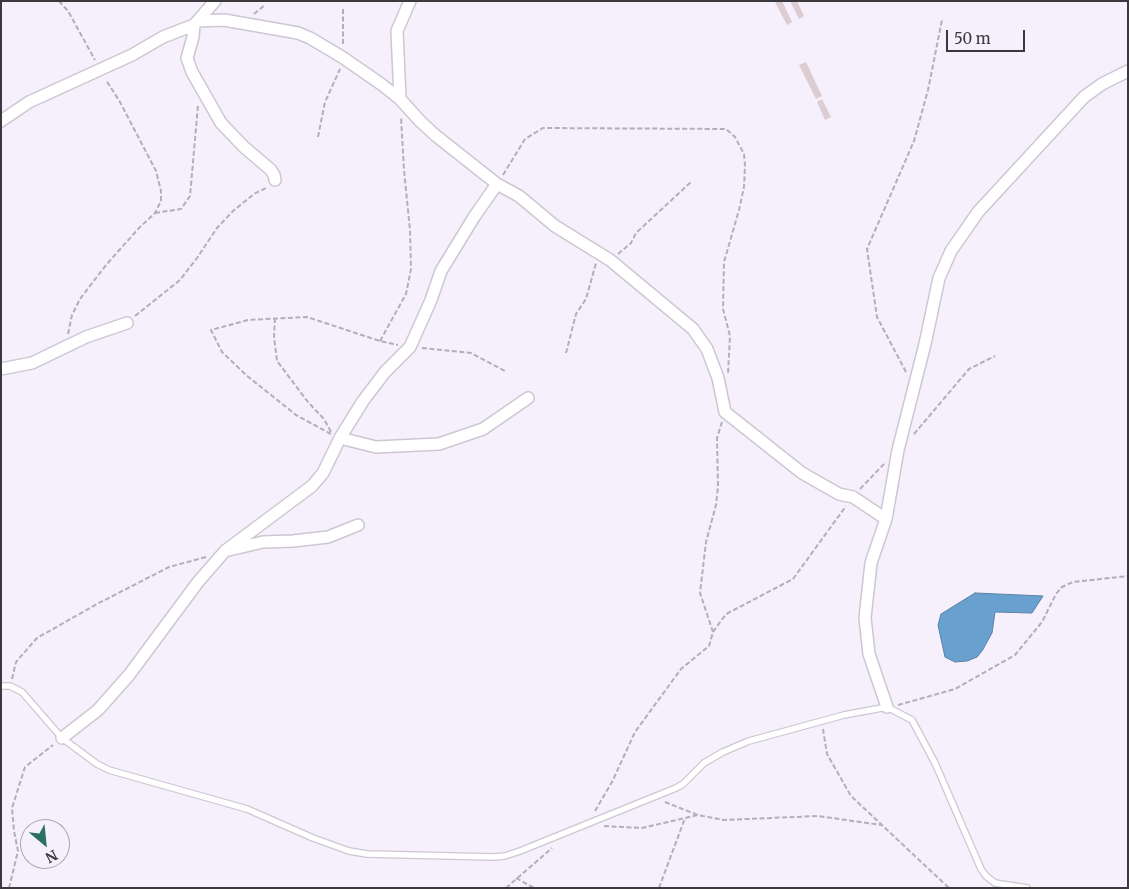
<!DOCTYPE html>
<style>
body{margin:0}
#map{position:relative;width:1129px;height:889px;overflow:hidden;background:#f6effc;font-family:Merriweather,serif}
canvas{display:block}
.frame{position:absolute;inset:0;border:2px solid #3b393e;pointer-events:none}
.north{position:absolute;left:20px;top:819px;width:50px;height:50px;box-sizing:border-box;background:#f6effc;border:1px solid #aba6b0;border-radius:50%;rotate:152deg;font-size:14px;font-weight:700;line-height:20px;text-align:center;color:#3b393e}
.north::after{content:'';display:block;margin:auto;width:18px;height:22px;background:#2a7065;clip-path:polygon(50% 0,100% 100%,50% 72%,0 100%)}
.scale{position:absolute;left:946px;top:30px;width:79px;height:22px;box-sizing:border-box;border:2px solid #3b393e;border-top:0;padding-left:6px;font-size:15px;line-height:18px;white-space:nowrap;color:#3b393e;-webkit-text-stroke:4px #f6effc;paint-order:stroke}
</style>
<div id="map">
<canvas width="1129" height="889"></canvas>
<div class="frame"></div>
<div class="north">N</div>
<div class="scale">50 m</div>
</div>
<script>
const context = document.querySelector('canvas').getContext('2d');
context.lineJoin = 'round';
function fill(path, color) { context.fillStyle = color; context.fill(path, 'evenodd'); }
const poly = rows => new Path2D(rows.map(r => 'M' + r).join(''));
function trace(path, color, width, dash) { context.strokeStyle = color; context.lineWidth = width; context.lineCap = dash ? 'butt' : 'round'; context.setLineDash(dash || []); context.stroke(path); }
const water = poly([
 [975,593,1043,596,1032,613,995,612,992,633,982,651,977,657,967,661,955,662,945,657,938,625,941,614,975,593]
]);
const building = poly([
 [778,1,782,1,792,22,787,25,775,2],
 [790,1,797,1,804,16,799,19],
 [806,62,822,96,816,99,799,65],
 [822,99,831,117,825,120,817,102]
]);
const path = poly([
 [59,1,68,11,95,60],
 [254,14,265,5],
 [343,44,343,7],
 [318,137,325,102,340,69],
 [503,175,525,139,543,128,726,129,735,137,744,154,745,166,744,187,739,210,724,262,723,309,730,336,728,373],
 [155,213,181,209,190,196,198,105],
 [618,254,631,243,636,233,692,181],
 [135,316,180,280,197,258,217,228,233,211,254,194,268,187],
 [275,318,274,337,277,361,308,402,324,419,331,432],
 [68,334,72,315,80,299,106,265,139,228,155,213,161,201,161,191,156,171,120,102,106,80],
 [380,341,406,294,411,269,410,230,404,170,401,117],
 [422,348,471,353,505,371],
 [566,353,576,314,586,299,596,263],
 [906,372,877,317,867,249,914,141,928,90,942,20],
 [331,434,296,415,246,375,222,352,211,330,248,320,307,317,380,341,398,345],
 [914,434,969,369,995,356],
 [860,489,884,464],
 [713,632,700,593,706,542,716,505,718,487,717,438,722,422],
 [12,679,16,662,37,638,97,604,169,567,206,557],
 [898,705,955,689,1015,655,1042,622,1056,594,1062,587,1073,582,1128,576],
 [823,729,827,754,851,796,949,888],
 [665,802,698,815,723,820,818,816,881,825],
 [595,811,612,782,635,732,681,669,709,646,713,632,723,618,728,613,793,579,846,506],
 [604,826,642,828,698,815],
 [516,878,534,888],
 [9,888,18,851,14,831,12,808,25,767,53,745],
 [506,888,552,848],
 [659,888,685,818]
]);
const lane = poly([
 [1,686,10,686,22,692,62,738,97,764,109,770,247,809,313,838,349,851,367,854,493,857,505,856,520,851,676,788,683,784,704,763,723,752,749,741,844,715,887,707,912,720,935,763,981,869,986,876,995,883,1027,888]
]);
const street = poly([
 [198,21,224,20,298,33,310,38,342,57,381,84,400,99,420,121,435,135,497,184,519,196,555,226,610,260,693,329,707,349,718,378,725,412,802,473,839,494,853,497,886,519],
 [194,25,193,37,187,58,192,72,221,123,244,147,271,170,274,175,275,180],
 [400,99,397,31,410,1],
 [1,121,29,102,132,55,163,37,194,25,215,1],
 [1,369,32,363,86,337,127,323],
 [340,438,376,447,439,444,483,429,528,398],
 [229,550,263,542,293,541,328,537,358,525],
 [887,707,869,654,865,618,871,563,886,519,898,450,925,344,939,278,951,251,978,212,1037,148,1084,97,1102,84,1128,71],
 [62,738,98,710,129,675,198,582,225,551,312,486,323,473,340,438,363,401,385,372,410,347,431,300,441,271,474,217,497,184]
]);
fill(water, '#68a1cf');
trace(water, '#5a82a4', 1);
fill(building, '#dccdd3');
trace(lane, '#cdc7d3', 8);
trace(street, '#cdc7d3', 14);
trace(path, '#b3aeb8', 2, [5, 2.5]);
trace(lane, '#fff', 5.5);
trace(street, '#fff', 11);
</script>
